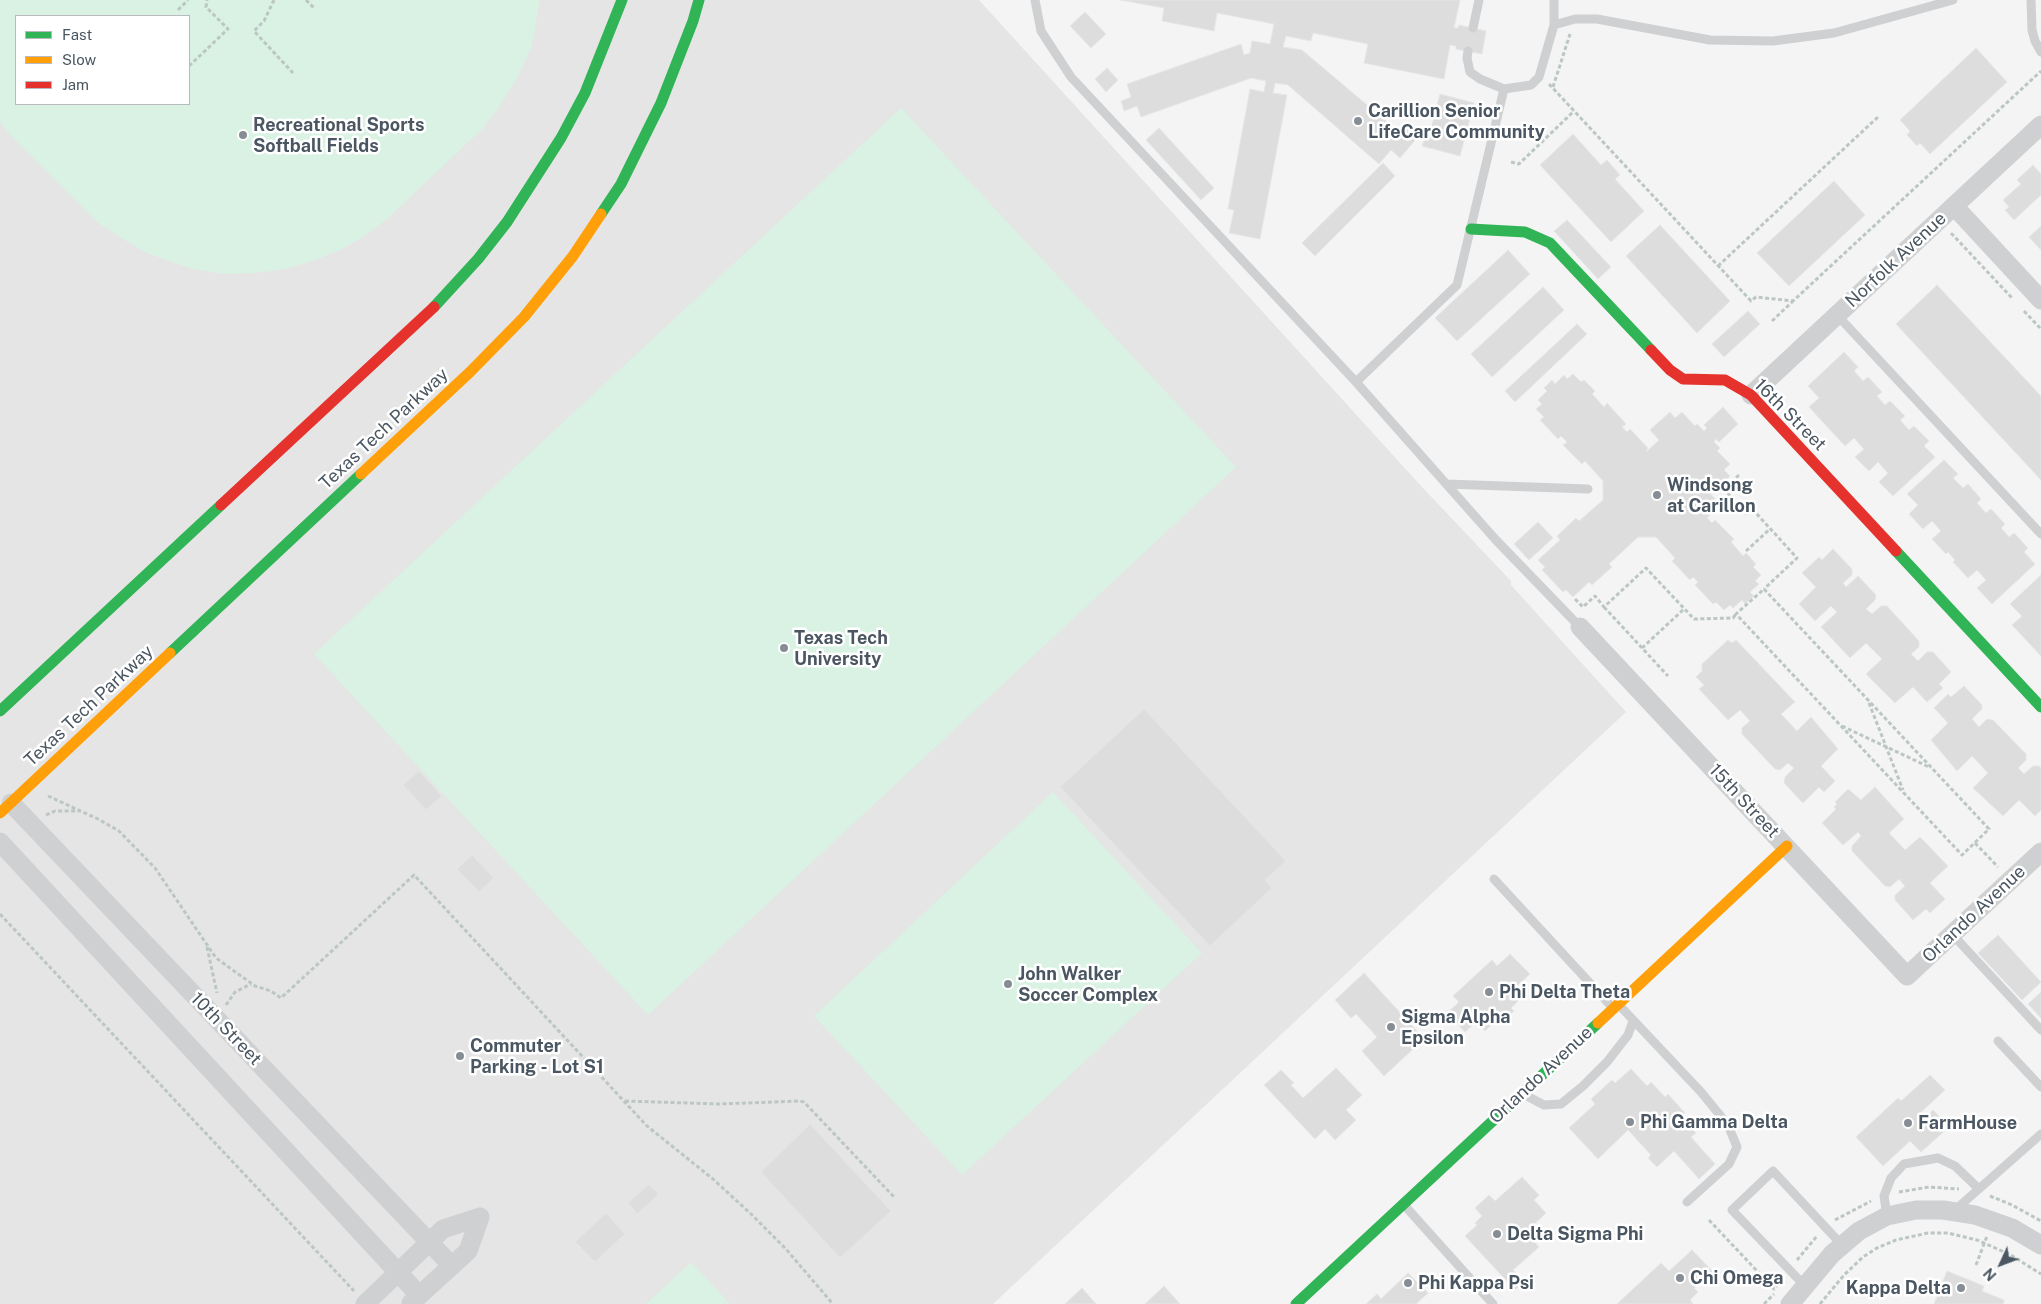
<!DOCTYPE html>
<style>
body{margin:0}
#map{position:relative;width:2041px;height:1304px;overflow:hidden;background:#f4f4f4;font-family:"Public Sans",sans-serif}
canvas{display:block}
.legend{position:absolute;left:15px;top:15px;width:175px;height:90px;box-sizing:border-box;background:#fff;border:1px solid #b7bbc0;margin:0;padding:6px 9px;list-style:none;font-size:15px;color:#4a5661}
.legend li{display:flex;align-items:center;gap:10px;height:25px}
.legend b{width:25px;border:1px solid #b7bbc0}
.north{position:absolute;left:1976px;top:1239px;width:50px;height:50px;-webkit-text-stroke:4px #fff;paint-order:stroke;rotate:227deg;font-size:14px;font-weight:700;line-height:20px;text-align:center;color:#4a5661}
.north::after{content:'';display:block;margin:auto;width:18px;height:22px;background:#4a5661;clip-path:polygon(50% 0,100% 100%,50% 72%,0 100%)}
</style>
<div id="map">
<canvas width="2041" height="1304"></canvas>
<ul class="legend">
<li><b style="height:6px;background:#30b455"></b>Fast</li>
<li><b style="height:6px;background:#ff9f0a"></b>Slow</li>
<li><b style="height:6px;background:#e5322d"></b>Jam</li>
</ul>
<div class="north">N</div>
</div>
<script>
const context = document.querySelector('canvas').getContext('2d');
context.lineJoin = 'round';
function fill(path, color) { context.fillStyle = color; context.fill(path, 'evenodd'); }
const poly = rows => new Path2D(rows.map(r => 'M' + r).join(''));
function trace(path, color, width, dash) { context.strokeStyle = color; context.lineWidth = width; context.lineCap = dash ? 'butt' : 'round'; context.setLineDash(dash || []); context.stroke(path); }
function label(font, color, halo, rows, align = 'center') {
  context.font = font + ' "Public Sans",sans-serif'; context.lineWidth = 5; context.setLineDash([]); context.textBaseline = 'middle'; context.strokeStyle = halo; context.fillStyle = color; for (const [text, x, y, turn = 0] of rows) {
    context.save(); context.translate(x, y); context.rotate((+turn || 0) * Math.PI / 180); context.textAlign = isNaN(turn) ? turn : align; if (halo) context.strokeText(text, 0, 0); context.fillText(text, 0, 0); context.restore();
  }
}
const education = poly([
 [0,0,979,0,1422,487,1511,581,1511,585,1626,712,993,1304,0,1304],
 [16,16,189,16,189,104,16,104]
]);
const green = poly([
 [0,0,540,0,531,48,516,80,500,106,481,130,387,219,366,235,340,250,315,260,285,269,256,273,223,274,194,269,169,261,147,253,123,239,97,222,15,140,0,122],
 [16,16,189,16,189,104,16,104],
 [901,108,1236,467,648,1015,314,654],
 [1053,792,1202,953,962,1175,814,1016],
 [691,1262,730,1304,646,1304]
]);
const building = poly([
 [1120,0,1460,0,1454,28,1458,28,1459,25,1486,31,1482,54,1456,49,1456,46,1450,45,1444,79,1364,63,1368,44,1313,33,1311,41,1286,36,1283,47,1302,50,1399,132,1405,126,1430,133,1440,94,1474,103,1460,156,1422,146,1424,140,1417,138,1400,158,1391,150,1379,164,1288,85,1275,83,1273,93,1287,95,1260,239,1229,233,1234,210,1228,209,1250,89,1264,92,1266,81,1251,78,1141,117,1137,106,1124,111,1121,101,1131,97,1127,84,1241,44,1244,55,1250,53,1252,41,1270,44,1274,24,1217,13,1214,31,1162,21,1164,8,1120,0],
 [1085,12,1106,34,1091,48,1070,26,1085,12],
 [1976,48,2007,82,1930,154,1920,143,1917,146,1907,135,1910,131,1900,120,1976,48],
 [1107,68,1118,80,1106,92,1095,79,1107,68],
 [1159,128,1214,188,1201,200,1146,140,1159,128],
 [1573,134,1601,165,1607,160,1620,175,1615,179,1644,211,1611,242,1540,165,1573,134],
 [1383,163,1395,176,1315,256,1302,243,1383,163],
 [2033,165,2041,174,2041,195,2014,220,2005,210,2009,207,2003,200,2021,184,2017,180,2033,165],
 [1834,181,1865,215,1789,286,1757,253,1834,181],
 [1567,220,1611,267,1598,279,1554,231,1567,220],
 [1660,225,1730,301,1697,333,1626,256,1660,225],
 [2041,226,2041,250,2029,237,2041,226],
 [1508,250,1530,274,1457,341,1435,318,1508,250],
 [1937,285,2041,396,2041,480,1896,324,1937,285],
 [1543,287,1564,310,1492,377,1471,354,1543,287],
 [1748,311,1760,324,1724,357,1712,344,1748,311],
 [1577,324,1587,334,1515,402,1505,391,1577,324],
 [1844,352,1858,367,1854,371,1863,381,1868,377,1882,392,1877,396,1885,405,1890,401,1905,416,1900,420,1909,430,1914,426,1929,441,1924,446,1935,457,1893,496,1879,482,1888,473,1878,462,1869,471,1855,457,1864,449,1854,438,1845,446,1809,407,1819,398,1808,386,1844,352],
 [1573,374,1581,382,1584,380,1595,391,1592,394,1604,407,1607,403,1626,424,1622,427,1627,432,1630,429,1648,448,1646,452,1659,440,1650,430,1670,412,1675,418,1682,412,1695,426,1697,424,1704,431,1707,428,1704,425,1723,407,1738,424,1719,442,1716,439,1714,442,1720,448,1717,451,1730,464,1724,470,1730,476,1715,490,1709,484,1705,488,1717,501,1717,507,1707,518,1712,523,1715,520,1734,539,1731,542,1743,556,1746,553,1756,564,1753,567,1761,575,1755,581,1759,584,1750,592,1754,596,1745,604,1742,600,1733,608,1730,605,1724,610,1716,602,1713,604,1695,585,1698,582,1693,577,1690,580,1672,561,1675,558,1656,537,1638,537,1609,564,1612,567,1592,585,1589,582,1573,597,1566,590,1563,592,1542,570,1545,567,1538,560,1560,540,1557,536,1576,518,1579,521,1603,500,1603,481,1585,461,1582,464,1563,445,1567,442,1561,436,1558,439,1540,420,1544,417,1536,409,1542,404,1538,400,1547,391,1544,388,1552,380,1555,384,1564,375,1567,379,1573,374],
 [1944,460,1958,474,1953,478,1963,488,1968,484,1981,499,1977,503,1986,513,1991,509,2005,524,2001,528,2009,537,2014,533,2028,548,2024,552,2035,564,1992,604,1977,588,1986,580,1977,570,1968,578,1953,562,1955,560,1948,552,1946,554,1932,539,1941,531,1932,521,1923,529,1909,514,1918,505,1907,494,1944,460],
 [1538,522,1553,538,1529,560,1514,544,1538,522],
 [1833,549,1852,569,1852,575,1843,583,1846,587,1858,576,1876,595,1875,600,1866,609,1872,614,1881,606,1887,606,1919,641,1919,647,1911,654,1918,661,1927,652,1933,652,1951,672,1939,684,1943,688,1927,702,1913,687,1895,703,1866,674,1882,659,1866,643,1850,658,1821,627,1837,612,1831,606,1815,621,1799,604,1816,587,1802,573,1819,557,1822,560,1833,549],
 [2041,575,2041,656,2012,625,2022,616,2010,604,2041,575],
 [1728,640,1732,643,1736,640,1795,702,1781,714,1797,731,1811,717,1838,749,1821,766,1835,781,1824,792,1819,787,1803,803,1784,783,1785,777,1794,768,1788,763,1780,770,1775,769,1742,734,1742,728,1750,721,1740,710,1728,720,1699,689,1704,685,1696,677,1702,671,1702,664,1728,640],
 [1964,686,1982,705,1982,709,1972,719,1979,727,1987,719,1993,720,2026,754,2026,760,2018,768,2024,774,2033,766,2039,766,2041,768,2041,810,2035,816,2019,800,2003,816,1973,788,1988,773,1972,756,1957,771,1931,740,1948,723,1934,708,1948,694,1951,697,1964,686],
 [1144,709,1286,861,1265,880,1272,888,1210,946,1060,787,1144,709],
 [419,771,442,796,426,810,403,785,419,771],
 [1875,787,1904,819,1889,833,1905,850,1920,837,1948,866,1930,883,1945,899,1930,913,1926,909,1913,920,1895,900,1895,895,1905,886,1899,879,1890,887,1885,886,1852,851,1852,846,1861,836,1858,832,1843,845,1822,823,1836,809,1834,807,1837,804,1835,802,1848,789,1861,800,1875,787],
 [472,855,494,878,479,892,457,869,472,855],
 [1998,935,2041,982,2022,1000,1978,953,1998,935],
 [1510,954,1530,974,1516,987,1523,996,1511,1008,1514,1011,1500,1024,1497,1020,1485,1031,1476,1022,1465,1032,1447,1013,1459,1002,1453,996,1492,960,1497,966,1510,954],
 [1364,973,1424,1039,1384,1076,1362,1051,1377,1037,1356,1014,1351,1018,1335,1000,1364,973],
 [2041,992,2041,1018,2028,1004,2041,992],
 [1336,1068,1362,1095,1346,1110,1356,1120,1335,1140,1325,1129,1315,1139,1264,1085,1281,1070,1294,1083,1291,1085,1303,1098,1336,1068],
 [1631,1069,1647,1086,1651,1082,1665,1097,1668,1094,1685,1113,1680,1117,1696,1133,1691,1137,1715,1164,1699,1179,1674,1151,1657,1167,1648,1158,1651,1155,1628,1130,1598,1159,1569,1128,1595,1104,1591,1099,1612,1080,1615,1083,1631,1069],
 [1930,1075,1945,1090,1919,1114,1924,1119,1933,1110,1949,1127,1921,1152,1910,1141,1883,1166,1856,1137,1898,1098,1901,1101,1930,1075],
 [810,1124,891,1211,840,1258,761,1172,810,1124],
 [1522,1177,1539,1195,1534,1200,1546,1213,1526,1232,1539,1247,1513,1270,1524,1282,1515,1290,1465,1236,1477,1225,1475,1223,1482,1216,1475,1208,1489,1195,1495,1201,1522,1177],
 [649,1184,659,1194,637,1214,628,1203,649,1184],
 [606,1213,625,1234,595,1262,575,1242,606,1213],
 [1692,1250,1717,1276,1708,1284,1703,1280,1694,1288,1698,1292,1690,1300,1693,1304,1617,1304,1661,1263,1669,1271,1692,1250],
 [1947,1271,1984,1286,1982,1291,2004,1300,2003,1304,1934,1304,1947,1271],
 [1408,1273,1428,1293,1416,1304,1366,1304,1377,1294,1381,1299,1408,1273],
 [1164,1286,1180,1304,1145,1304,1164,1286],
 [1082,1288,1096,1304,1065,1304,1082,1288]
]);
const path = poly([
 [274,0,264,21,254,31,293,73],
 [306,0,315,9],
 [178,10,188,0],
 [189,66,228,29,206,7,207,0],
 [1549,84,1751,301,1756,297,1793,301,2041,71],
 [1553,87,1570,34],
 [1511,162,1519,164,1574,111],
 [1951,235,1952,234,2012,298],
 [1718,266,1879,116],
 [2024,311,2041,329],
 [1772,321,1793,301],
 [1739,475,1724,489,1745,513,1755,512,1797,558,1764,589],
 [1746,551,1770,529],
 [1764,589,1989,829,1962,855,1736,614,1764,589],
 [1575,599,1583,607,1595,596,1604,607,1646,568,1694,619,1733,618,1736,614],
 [1604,607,1668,676],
 [1642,648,1684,609],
 [1869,703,1903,790],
 [1842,726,1929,767],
 [48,796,98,819,119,831,155,868,216,958,255,986,271,991,281,998,414,875,647,1126,713,1179,751,1214,785,1248,833,1304],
 [46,815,55,811,81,811],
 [1975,843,1998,867],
 [0,914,354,1291],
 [207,947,217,993],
 [226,1005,235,992,251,984],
 [625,1101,719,1104,798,1101,804,1102,895,1198],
 [1899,1192,1929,1187,1959,1189],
 [1990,1196,2012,1205,2041,1221],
 [1709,1220,1774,1289,1782,1279],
 [1835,1220,1871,1201],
 [1797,1260,1817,1236],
 [1976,1265,1987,1236],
 [1764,1304,1774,1294],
 [1820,1304,1844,1275,1863,1257,1877,1248,1896,1240,1928,1233,1948,1233,1977,1240,2009,1254,2041,1274]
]);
const lane = poly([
 [1035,0,1041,31,1071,77,1356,382,1495,539,1580,627],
 [1554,0,1554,25],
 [2031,0,2032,30,2035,41,2041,52],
 [1473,28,1479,0],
 [1468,51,1467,58,1470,72,1480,79,1504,89],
 [1837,315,2041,534],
 [1356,382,1457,285,1504,89,1531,85,1539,77,1554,25,1575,19,1597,19,1710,40,1773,41,1834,33,1953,0],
 [1446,484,1588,489],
 [1494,879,1611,1006],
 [1952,934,2041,1030],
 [1619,1005,1701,1092,1728,1125,1737,1147,1729,1164,1687,1202],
 [1998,1041,2041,1087],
 [1525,1095,1544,1105,1561,1104,1583,1086,1607,1062,1628,1035,1633,1021],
 [1405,1206,1493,1304],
 [1955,1210,2041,1134],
 [1887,1216,1884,1196,1891,1178,1904,1164,1938,1158,1955,1166,1979,1189],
 [1805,1286,1732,1210,1773,1171,1842,1245]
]);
const street = poly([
 [1954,206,2041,300],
 [1751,395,2041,125],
 [1580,627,1907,976,2041,852],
 [11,803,452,1266],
 [0,842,419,1295],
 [411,1303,468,1251,480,1217],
 [365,1304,443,1229,480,1217],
 [1790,1304,1832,1254,1859,1231,1887,1216,1916,1210,1943,1210,1975,1215,2012,1228,2041,1245]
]);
const fast = poly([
 [601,214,621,184,661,103,693,21,699,0],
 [1471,229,1525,232,1550,243,1651,350],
 [434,307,478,259,507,222,561,138,585,93,622,0],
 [1896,551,2041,707],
 [170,653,361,474],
 [0,711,221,505],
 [1296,1304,1598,1023]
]);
const slow = poly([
 [361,474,470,372,524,317,573,256,601,214],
 [0,813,170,653],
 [1598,1023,1787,846]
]);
const jam = poly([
 [1651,350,1670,370,1683,379,1725,380,1751,395,1896,551],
 [221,505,434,307]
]);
const markers = [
 [1358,121,5,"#868d94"],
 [243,135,5,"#868d94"],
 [1657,495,5,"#868d94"],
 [784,648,5,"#868d94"],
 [1008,984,5,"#868d94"],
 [1489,992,5,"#868d94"],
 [1391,1027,5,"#868d94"],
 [460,1056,5,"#868d94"],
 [1630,1122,5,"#868d94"],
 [1908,1123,5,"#868d94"],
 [1497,1234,5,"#868d94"],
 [1680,1278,5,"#868d94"],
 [1408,1283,5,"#868d94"],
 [1961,1288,5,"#868d94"]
];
const poiNames = [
 ["Carillion Senior",1368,111],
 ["LifeCare Community",1368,132],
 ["Recreational Sports",253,125],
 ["Softball Fields",253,146],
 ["Windsong",1667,485],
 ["at Carillon",1667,506],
 ["Texas Tech",794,638],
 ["University",794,659],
 ["John Walker",1018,974],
 ["Soccer Complex",1018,995],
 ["Phi Delta Theta",1499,992],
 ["Sigma Alpha",1401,1017],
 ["Epsilon",1401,1038],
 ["Commuter",470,1046],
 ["Parking - Lot S1",470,1067],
 ["Phi Gamma Delta",1640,1122],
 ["FarmHouse",1918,1123],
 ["Delta Sigma Phi",1507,1234],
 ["Chi Omega",1690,1278],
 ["Phi Kappa Psi",1418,1283],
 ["Kappa Delta",1951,1288,"right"]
];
const streetNames = [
 ["Norfolk Avenue",1896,260,-43],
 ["16th Street",1790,415,45],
 ["Texas Tech Parkway",384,429,-43],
 ["Texas Tech Parkway",89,706,-43],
 ["15th Street",1744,801,47],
 ["Orlando Avenue",1974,914,-43],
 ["10th Street",226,1029,46],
 ["Orlando Avenue",1541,1075,-43]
];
fill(education, '#e6e5e6');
fill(green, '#d9f2e3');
fill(building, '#ddddde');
trace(building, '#e5e6e7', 1);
trace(path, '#bcc7c4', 3, [4, 2.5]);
trace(lane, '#ced0d2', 9);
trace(street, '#ced0d2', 19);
trace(fast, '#30b455', 11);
trace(slow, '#ff9f0a', 11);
trace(jam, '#e5322d', 11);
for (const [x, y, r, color] of markers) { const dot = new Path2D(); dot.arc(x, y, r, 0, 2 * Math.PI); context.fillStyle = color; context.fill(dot); trace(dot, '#fff', 2); }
label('bold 18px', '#4a5661', '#fff', poiNames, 'left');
label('18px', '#4a5661', '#fff', streetNames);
</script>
